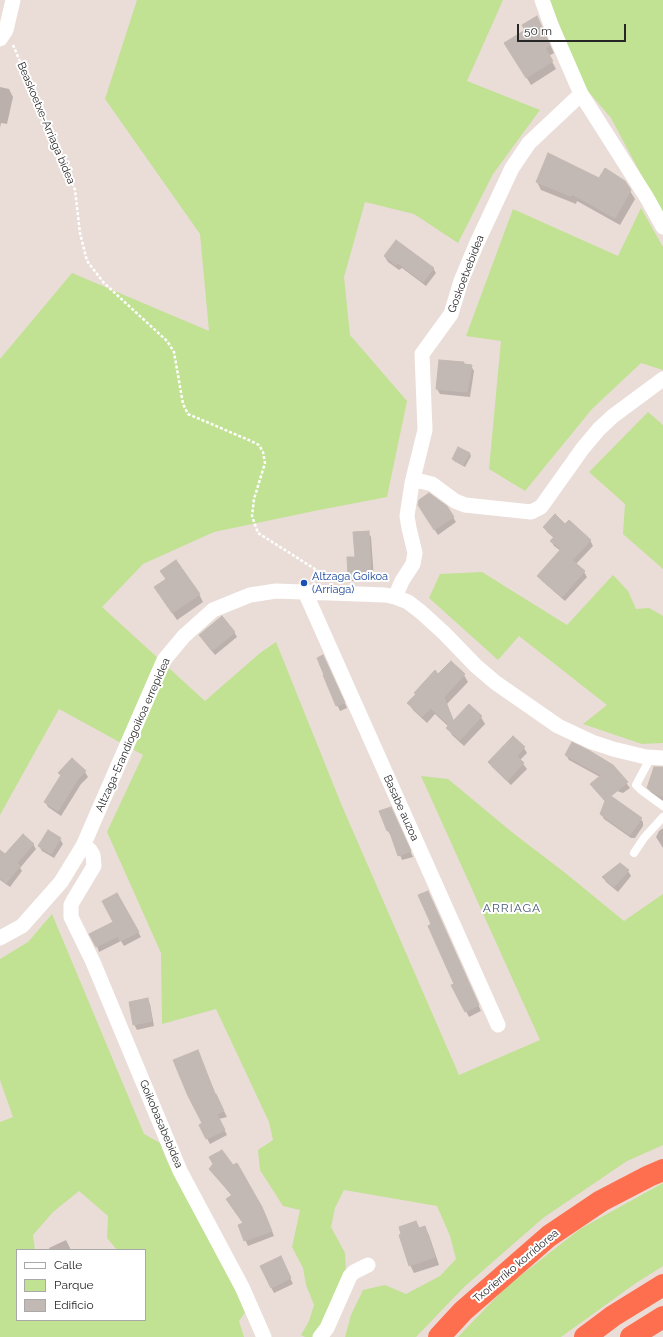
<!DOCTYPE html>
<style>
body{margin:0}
#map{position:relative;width:663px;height:1337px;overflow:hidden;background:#eaddd7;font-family:Raleway,sans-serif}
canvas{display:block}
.legend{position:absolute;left:16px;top:1249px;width:130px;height:72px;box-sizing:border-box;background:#fff;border:1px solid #a9a9a9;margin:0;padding:5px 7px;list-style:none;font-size:12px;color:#272727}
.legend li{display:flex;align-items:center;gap:8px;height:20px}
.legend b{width:20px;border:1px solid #a9a9a9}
.scale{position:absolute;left:517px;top:24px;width:109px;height:18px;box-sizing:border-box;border:2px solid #272727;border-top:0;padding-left:5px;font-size:12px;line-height:14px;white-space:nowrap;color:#272727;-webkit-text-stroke:3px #fff;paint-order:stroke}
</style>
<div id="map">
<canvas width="663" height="1337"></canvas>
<ul class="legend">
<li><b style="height:5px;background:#fff"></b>Calle</li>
<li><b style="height:11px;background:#c1e193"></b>Parque</li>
<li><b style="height:11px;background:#c2b9b4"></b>Edificio</li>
</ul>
<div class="scale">50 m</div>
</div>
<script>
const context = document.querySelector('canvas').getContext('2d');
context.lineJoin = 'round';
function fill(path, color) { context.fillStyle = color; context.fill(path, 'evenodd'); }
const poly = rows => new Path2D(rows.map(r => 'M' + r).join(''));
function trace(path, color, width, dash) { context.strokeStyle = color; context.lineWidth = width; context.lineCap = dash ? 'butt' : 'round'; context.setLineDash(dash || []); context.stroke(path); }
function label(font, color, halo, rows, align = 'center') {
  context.font = font + ' Raleway,sans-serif'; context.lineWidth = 4; context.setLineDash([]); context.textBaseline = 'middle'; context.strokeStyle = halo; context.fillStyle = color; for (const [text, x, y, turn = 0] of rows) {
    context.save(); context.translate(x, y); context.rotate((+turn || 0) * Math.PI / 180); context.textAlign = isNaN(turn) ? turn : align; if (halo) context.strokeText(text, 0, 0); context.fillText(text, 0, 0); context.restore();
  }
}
const green = poly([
 [137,0,503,0,467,81,540,110,493,174,458,243,414,214,365,202,344,277,350,335,407,401,387,497,319,510,214,532,143,564,102,607,205,701,260,653,276,642,342,806,459,1075,540,1040,421,776,448,779,513,833,564,872,624,921,663,894,663,1145,627,1161,543,1218,464,1287,416,1337,345,1337,351,1315,363,1290,385,1285,406,1294,440,1276,456,1259,450,1236,437,1206,344,1190,335,1208,331,1227,345,1253,346,1272,315,1337,305,1337,301,1335,309,1321,314,1305,306,1285,303,1268,292,1247,300,1210,283,1206,260,1170,258,1150,273,1140,269,1122,216,1009,162,1024,161,953,107,832,143,755,59,709,0,815,0,359,72,273,209,331,200,234,105,99],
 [550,0,663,0,663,216,611,118,581,83],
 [641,208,663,247,663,370,641,363,592,409,525,491,489,469,501,341,466,336,513,209,618,256],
 [648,412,663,425,663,569,623,534,625,504,589,472],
 [482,572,567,625,613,575,628,591,636,609,649,608,663,616,663,743,642,744,583,724,607,705,519,636,498,660,429,598,440,574],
 [52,914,144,1134,160,1143,167,1161,194,1208,246,1311,239,1321,244,1337,0,1337,0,1122,13,1117,0,1080,0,959,28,942],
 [79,1191,108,1216,107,1238,117,1250,145,1250,145,1320,58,1320,56,1321,55,1320,17,1320,17,1250,35,1250,33,1235,53,1212],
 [663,1183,663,1266,636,1283,561,1337,458,1337,506,1287,580,1229]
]);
const shadow = poly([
 [541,25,554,53,549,56,556,69,531,85,506,43],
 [0,87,9,89,13,97,7,124,1,123,0,128],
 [600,179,630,191,635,199,620,225,577,201,576,204,541,190,537,182],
 [385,257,433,268,436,273,426,286,402,268,399,270,388,262],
 [463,363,465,365,471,366,474,371,470,397,440,394,437,389],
 [459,448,470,454,471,456,465,467,454,461,453,459],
 [422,511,453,517,456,522,438,535],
 [565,525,590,540,593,546,576,564,584,572,587,577,565,601,542,581,539,576,561,551,554,546,551,541,554,538,547,532,544,527],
 [368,532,371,537,374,579,352,581,349,575],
 [166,580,199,594,203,602,177,620,160,595],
 [234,632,237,637,215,655,203,640],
 [326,661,347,708,340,711,324,676],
 [451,662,464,675,468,682,447,704,454,721,469,705,481,717,485,724,464,746,452,735,448,728,449,727,435,714,427,723,413,710,409,703,416,695,415,693,438,675],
 [524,748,527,753,520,760,527,769,511,785,492,767,489,762],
 [566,755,613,766,630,788,623,793,599,785,600,777,569,760],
 [663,771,663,802,653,796,648,788],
 [85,772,88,777,81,784,61,816,48,807,45,802,61,776,59,773],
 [393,813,413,857,402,860,392,835,391,836,388,831],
 [601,814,639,817,643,822,643,826,635,838,631,838,604,819],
 [663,828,663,848,656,837,659,831],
 [60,839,63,844,54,858,42,851,39,846],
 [33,844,36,849,20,868,22,871,10,887,0,880,0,851,5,855],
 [628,871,631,876,618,892,606,882,603,877],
 [428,892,481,1011,469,1017,453,986,456,984,433,924],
 [117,894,141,937,124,946,121,941,99,952,97,946,114,923],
 [147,999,150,1004,154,1026,137,1030,134,1024],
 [198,1052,216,1095,227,1117,219,1119,227,1135,210,1144,200,1125,203,1124],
 [237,1165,265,1214,274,1236,248,1246,239,1226,244,1224,230,1204,232,1196,210,1169,233,1167],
 [416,1222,419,1229,425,1227,429,1235,439,1265,414,1273,410,1265],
 [66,1240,71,1250,50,1250,49,1248],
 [283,1263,293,1284,274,1293,271,1287]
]);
const building = poly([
 [537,16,550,45,545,48,553,61,526,78,504,43,525,30,522,25,537,16],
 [548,153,599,178,605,168,625,181,631,190,615,218,572,194,571,196,536,182,548,153],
 [396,240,434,268,423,282,398,263,396,265,384,256,396,240],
 [439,360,464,362,464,364,472,365,467,392,436,389,439,360],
 [458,447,470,453,463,465,452,459,458,447],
 [429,493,447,506,454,517,434,530,418,505,419,500,429,493],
 [555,514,565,524,569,520,591,540,572,560,585,571,562,597,537,576,561,549,550,541,554,537,543,527,555,514],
 [369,531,371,574,348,576,347,557,355,557,353,532,369,531],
 [176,560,200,594,172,613,154,587,166,579,160,571,176,560],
 [222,616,235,632,212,651,199,635,222,616],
 [323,655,345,703,336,706,323,675,324,675,317,658,323,655],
 [451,661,465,674,444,697,453,721,469,704,482,716,460,740,446,728,449,725,431,708,422,717,407,703,416,694,414,693,435,670,438,674,451,661],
 [513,736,525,747,517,756,524,763,507,781,488,762,513,736],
 [572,742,590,751,613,765,628,782,611,796,642,818,630,835,600,814,605,801,590,784,601,775,565,755,572,742],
 [72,758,86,771,78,779,58,811,44,802,61,775,58,773,72,758],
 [654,767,663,767,663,797,656,794,647,788,654,767],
 [391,807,411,851,398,856,389,830,387,831,379,811,391,807],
 [48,830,61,838,51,854,38,846,48,830],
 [23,834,34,844,17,863,20,866,6,883,0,878,0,850,5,854,23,834],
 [620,863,629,870,614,887,602,877,620,863],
 [428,891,479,1005,465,1012,451,985,454,984,428,926,431,924,418,895,428,891],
 [117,893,139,932,120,941,118,936,96,947,89,934,113,922,102,901,117,893],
 [148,998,152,1021,133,1025,129,1002,148,998],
 [198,1050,215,1094,216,1094,224,1111,217,1114,225,1130,206,1139,199,1125,202,1123,188,1096,173,1060,198,1050],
 [222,1150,233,1165,237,1163,262,1207,272,1231,244,1241,238,1225,243,1223,226,1199,232,1195,209,1169,213,1164,209,1157,222,1150],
 [416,1221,419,1228,425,1226,435,1257,409,1266,399,1235,401,1234,399,1227,416,1221],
 [281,1256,291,1278,271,1288,260,1266,281,1256]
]);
const path = poly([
 [13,45,75,190,80,233,87,261,104,283,167,341,174,352,183,404,188,414,251,441,259,445,263,452,265,463,254,499,252,516,258,533,326,576,326,579]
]);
const lane = poly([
 [651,757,636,785,641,790,663,806],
 [634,853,644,838,663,817]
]);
const street = poly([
 [542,0,551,25,581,94,647,198,663,227],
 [0,39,6,30,13,0],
 [412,483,420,481,432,484,455,501,465,505,531,512,541,507,583,448,599,429,613,416,663,379],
 [305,592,498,1025],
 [395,597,402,581,413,564,415,553,409,528,407,516,412,483,425,430,422,354,451,314,461,281,476,245,512,168,529,143,581,94],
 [83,846,90,850,93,855,94,866,73,901,71,905,71,917,93,962,180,1171,242,1287,264,1337],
 [0,938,22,926,61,882,83,846,164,660,184,636,213,610,250,595,276,591,385,595,395,597,408,602,421,612,444,633,476,666,496,683,558,726,592,742,613,749,646,757,663,758],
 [320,1337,327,1328,350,1276,354,1272,368,1265]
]);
const highway = poly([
 [439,1337,463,1311,549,1236,601,1201,649,1176,663,1170],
 [585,1337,613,1316,663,1285],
 [631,1337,663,1317]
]);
const markers = [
 [304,583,4,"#1a4fb4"]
];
const streetNames = [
 ["Beaskoetxe-Arriaga bidea",46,123,67],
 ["Goskoetxebidea",466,274,-69],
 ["Altzaga-Erandiogoikoa errepidea",133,735,-66],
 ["Basabe auzoa",401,808,66],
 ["Goikobasabebidea",161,1124,67],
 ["Txorierriko korridorea",516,1266,-40]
];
const transitNames = [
 ["Altzaga Goikoa",312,577],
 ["(Arriaga)",312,590]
];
const neighbourhoodNames = [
 ["ARRIAGA",512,908]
];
fill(green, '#c1e193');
fill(shadow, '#0003');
fill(building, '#c2b9b4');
trace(building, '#c4b9b2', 1);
trace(path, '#fff', 2.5, [3, 2]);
trace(lane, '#fff', 8);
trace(street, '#fff', 15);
trace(highway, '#fd6f4f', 22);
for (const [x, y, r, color] of markers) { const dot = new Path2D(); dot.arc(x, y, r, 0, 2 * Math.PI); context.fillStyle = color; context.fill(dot); trace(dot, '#fff', 1.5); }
label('11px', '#272727', '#fff', streetNames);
label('11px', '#164399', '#fff', transitNames, 'left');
context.letterSpacing = '1px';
label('12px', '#485c76', '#fff', neighbourhoodNames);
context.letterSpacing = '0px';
</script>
